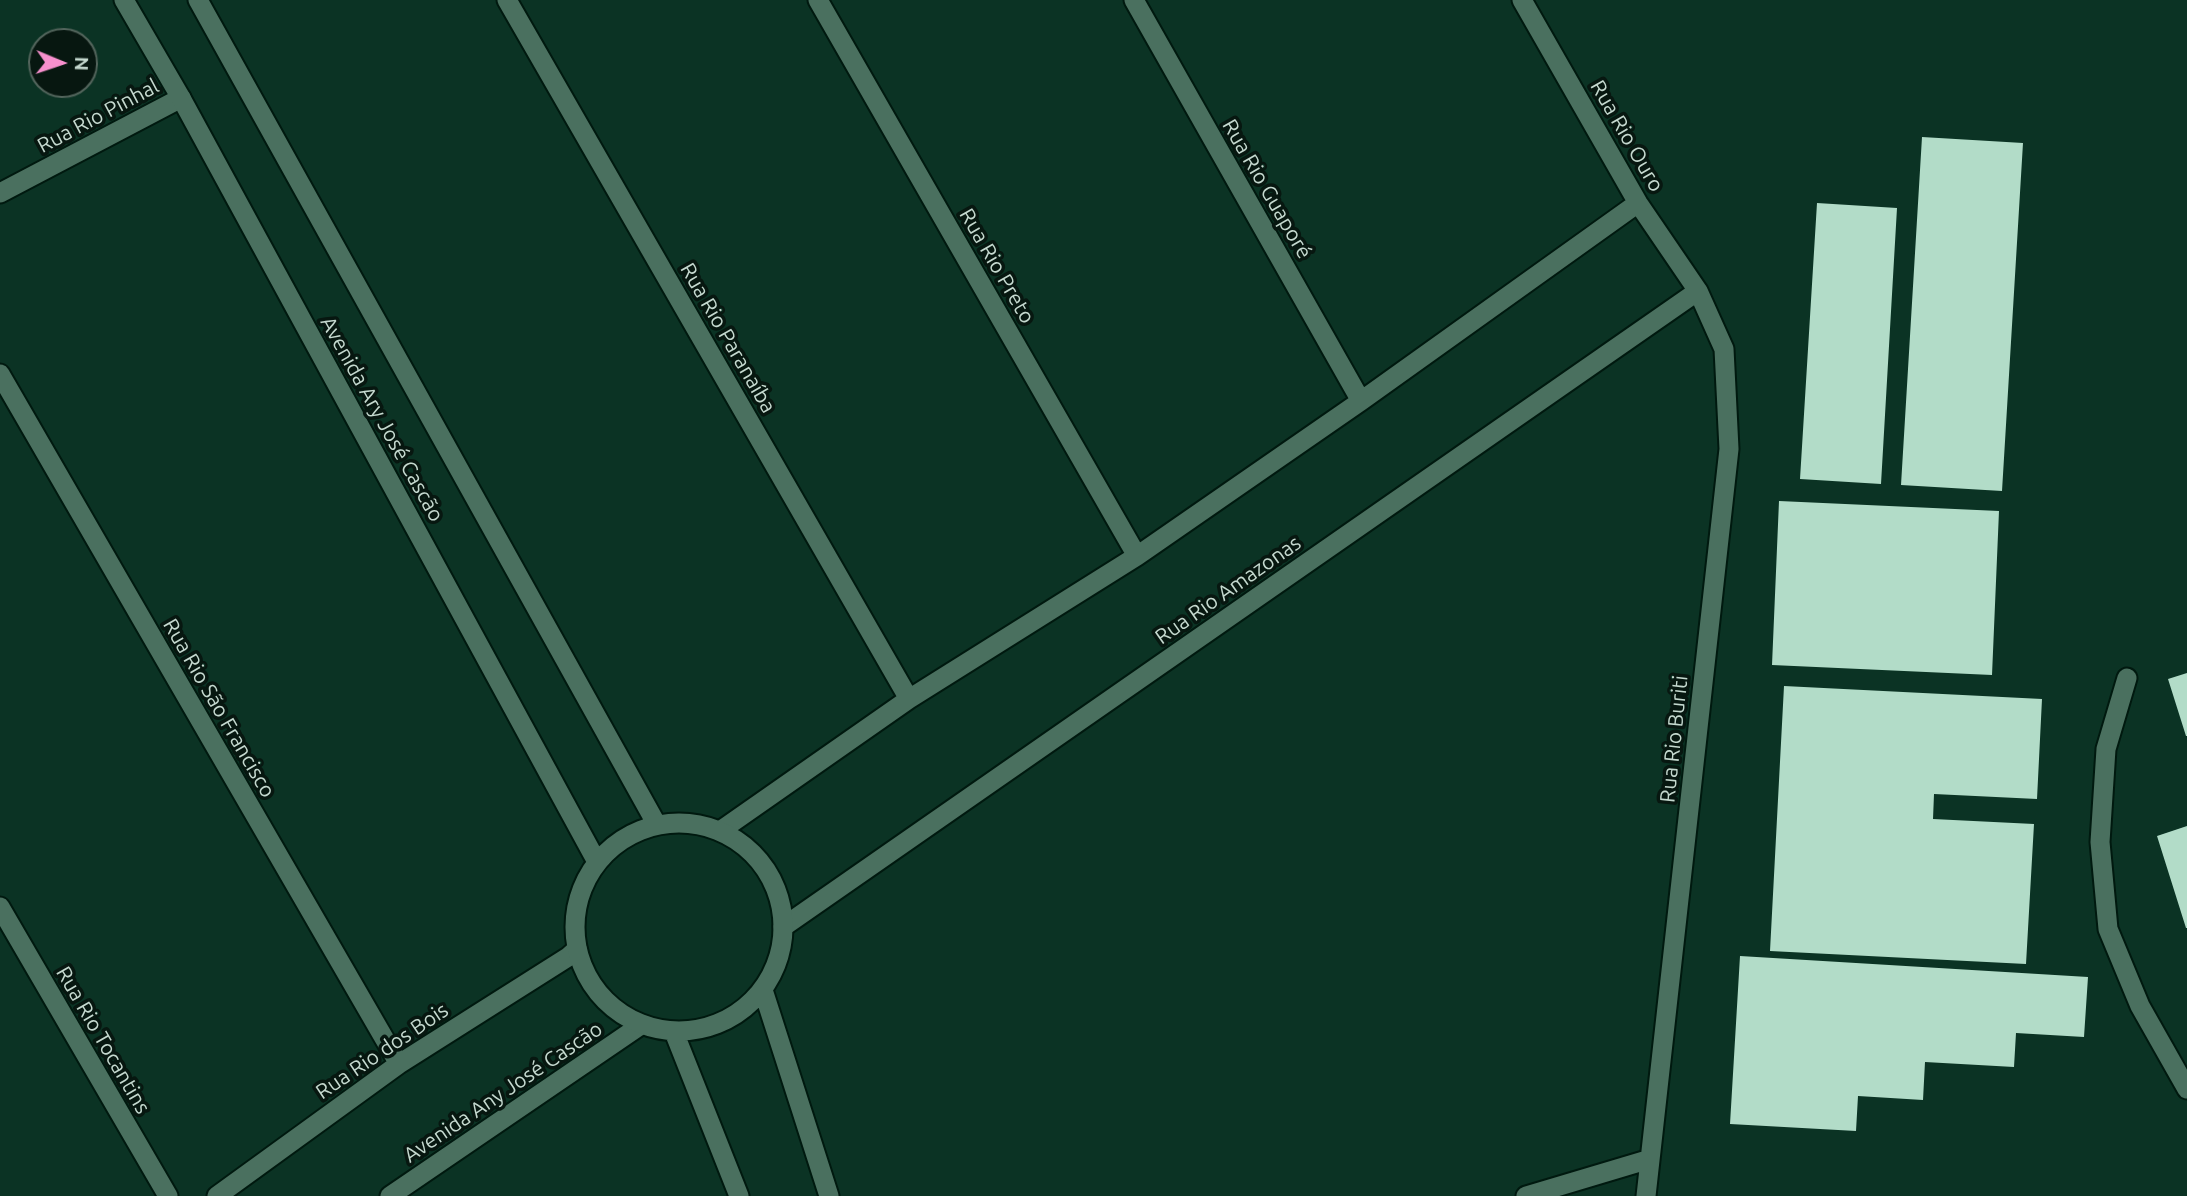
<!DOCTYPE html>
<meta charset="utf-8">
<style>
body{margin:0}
#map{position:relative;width:2187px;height:1196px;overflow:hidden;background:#0b3324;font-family:Ubuntu,sans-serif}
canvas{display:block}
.north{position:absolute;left:28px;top:28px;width:70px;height:70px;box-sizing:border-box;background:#071710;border:2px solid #53655c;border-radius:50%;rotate:92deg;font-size:19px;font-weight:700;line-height:28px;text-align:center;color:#c5d9cf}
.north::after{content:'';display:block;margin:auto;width:24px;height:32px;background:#f790cd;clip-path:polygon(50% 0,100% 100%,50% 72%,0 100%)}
</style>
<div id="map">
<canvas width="2187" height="1196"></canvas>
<div class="north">N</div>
</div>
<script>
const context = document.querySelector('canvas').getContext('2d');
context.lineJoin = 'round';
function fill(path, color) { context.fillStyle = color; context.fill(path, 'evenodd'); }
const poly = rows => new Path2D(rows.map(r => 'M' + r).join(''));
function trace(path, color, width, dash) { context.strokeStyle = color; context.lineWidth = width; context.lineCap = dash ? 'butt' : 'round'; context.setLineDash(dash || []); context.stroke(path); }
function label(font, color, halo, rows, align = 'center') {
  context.font = font + ' Ubuntu,sans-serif'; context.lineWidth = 7; context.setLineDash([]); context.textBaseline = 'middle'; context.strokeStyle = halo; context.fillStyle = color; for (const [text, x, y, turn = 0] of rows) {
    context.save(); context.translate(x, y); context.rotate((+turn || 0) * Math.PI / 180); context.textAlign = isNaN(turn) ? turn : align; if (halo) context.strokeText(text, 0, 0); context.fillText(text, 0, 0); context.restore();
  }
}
const building = poly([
 [1922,137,2023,143,2002,491,1901,485],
 [1817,203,1897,208,1881,484,1800,479],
 [1779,501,1999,511,1992,675,1772,665],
 [2187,673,2187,736,2186,736,2168,679],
 [1784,686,2042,699,2037,799,1934,794,1933,819,2034,824,2026,964,1770,951],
 [2187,826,2187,928,2186,928,2157,836],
 [1740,956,2088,977,2084,1037,2016,1033,2014,1067,1925,1062,1923,1100,1858,1096,1856,1131,1730,1124]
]);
const service = poly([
 [2127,678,2106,749,2100,842,2108,929,2140,1006,2187,1089]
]);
const minor = poly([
 [507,0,909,699],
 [818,0,1137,556],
 [1134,0,1361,401],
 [1522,0,1638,203,1698,291,1724,349,1729,449,1646,1196],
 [0,193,181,98],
 [0,374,399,1064],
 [720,831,909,699,1137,556,1361,401,1638,203],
 [0,907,168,1196],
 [783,927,1698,291],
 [217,1196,399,1064,568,957,577,949],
 [390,1196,641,1025],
 [1526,1196,1650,1159]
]);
const tertiary = poly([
 [124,0,181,98,597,862],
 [198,0,657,825],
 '575 927a104 104 0 1 1 208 0a104 104 0 1 1-208 0Z',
 [763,990,829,1196],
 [674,1032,739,1196]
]);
const streetNames = [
 ["Rua Rio Pinhal",98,116,-28],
 ["Rua Rio Ouro",1627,136,60],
 ["Rua Rio Guaporé",1267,189,60],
 ["Rua Rio Preto",997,266,60],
 ["Rua Rio Paranaíba",728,338,60],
 ["Avenida Ary José Cascão",382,419,61],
 ["Rua Rio Amazonas",1228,590,-35],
 ["Rua Rio São Francisco",219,708,60],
 ["Rua Rio Buriti",1674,739,-84],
 ["Rua Rio Tocantins",103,1040,60],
 ["Rua Rio dos Bois",382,1051,-34],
 ["Avenida Any José Cascão",503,1092,-34]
];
fill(building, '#b2dcc8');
trace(service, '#00190f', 23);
trace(minor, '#00190f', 23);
trace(tertiary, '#00190f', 23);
trace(service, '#4a705f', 19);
trace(minor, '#4a705f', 19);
trace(tertiary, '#4a705f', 19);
label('21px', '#c5d9cf', '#071710', streetNames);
</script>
